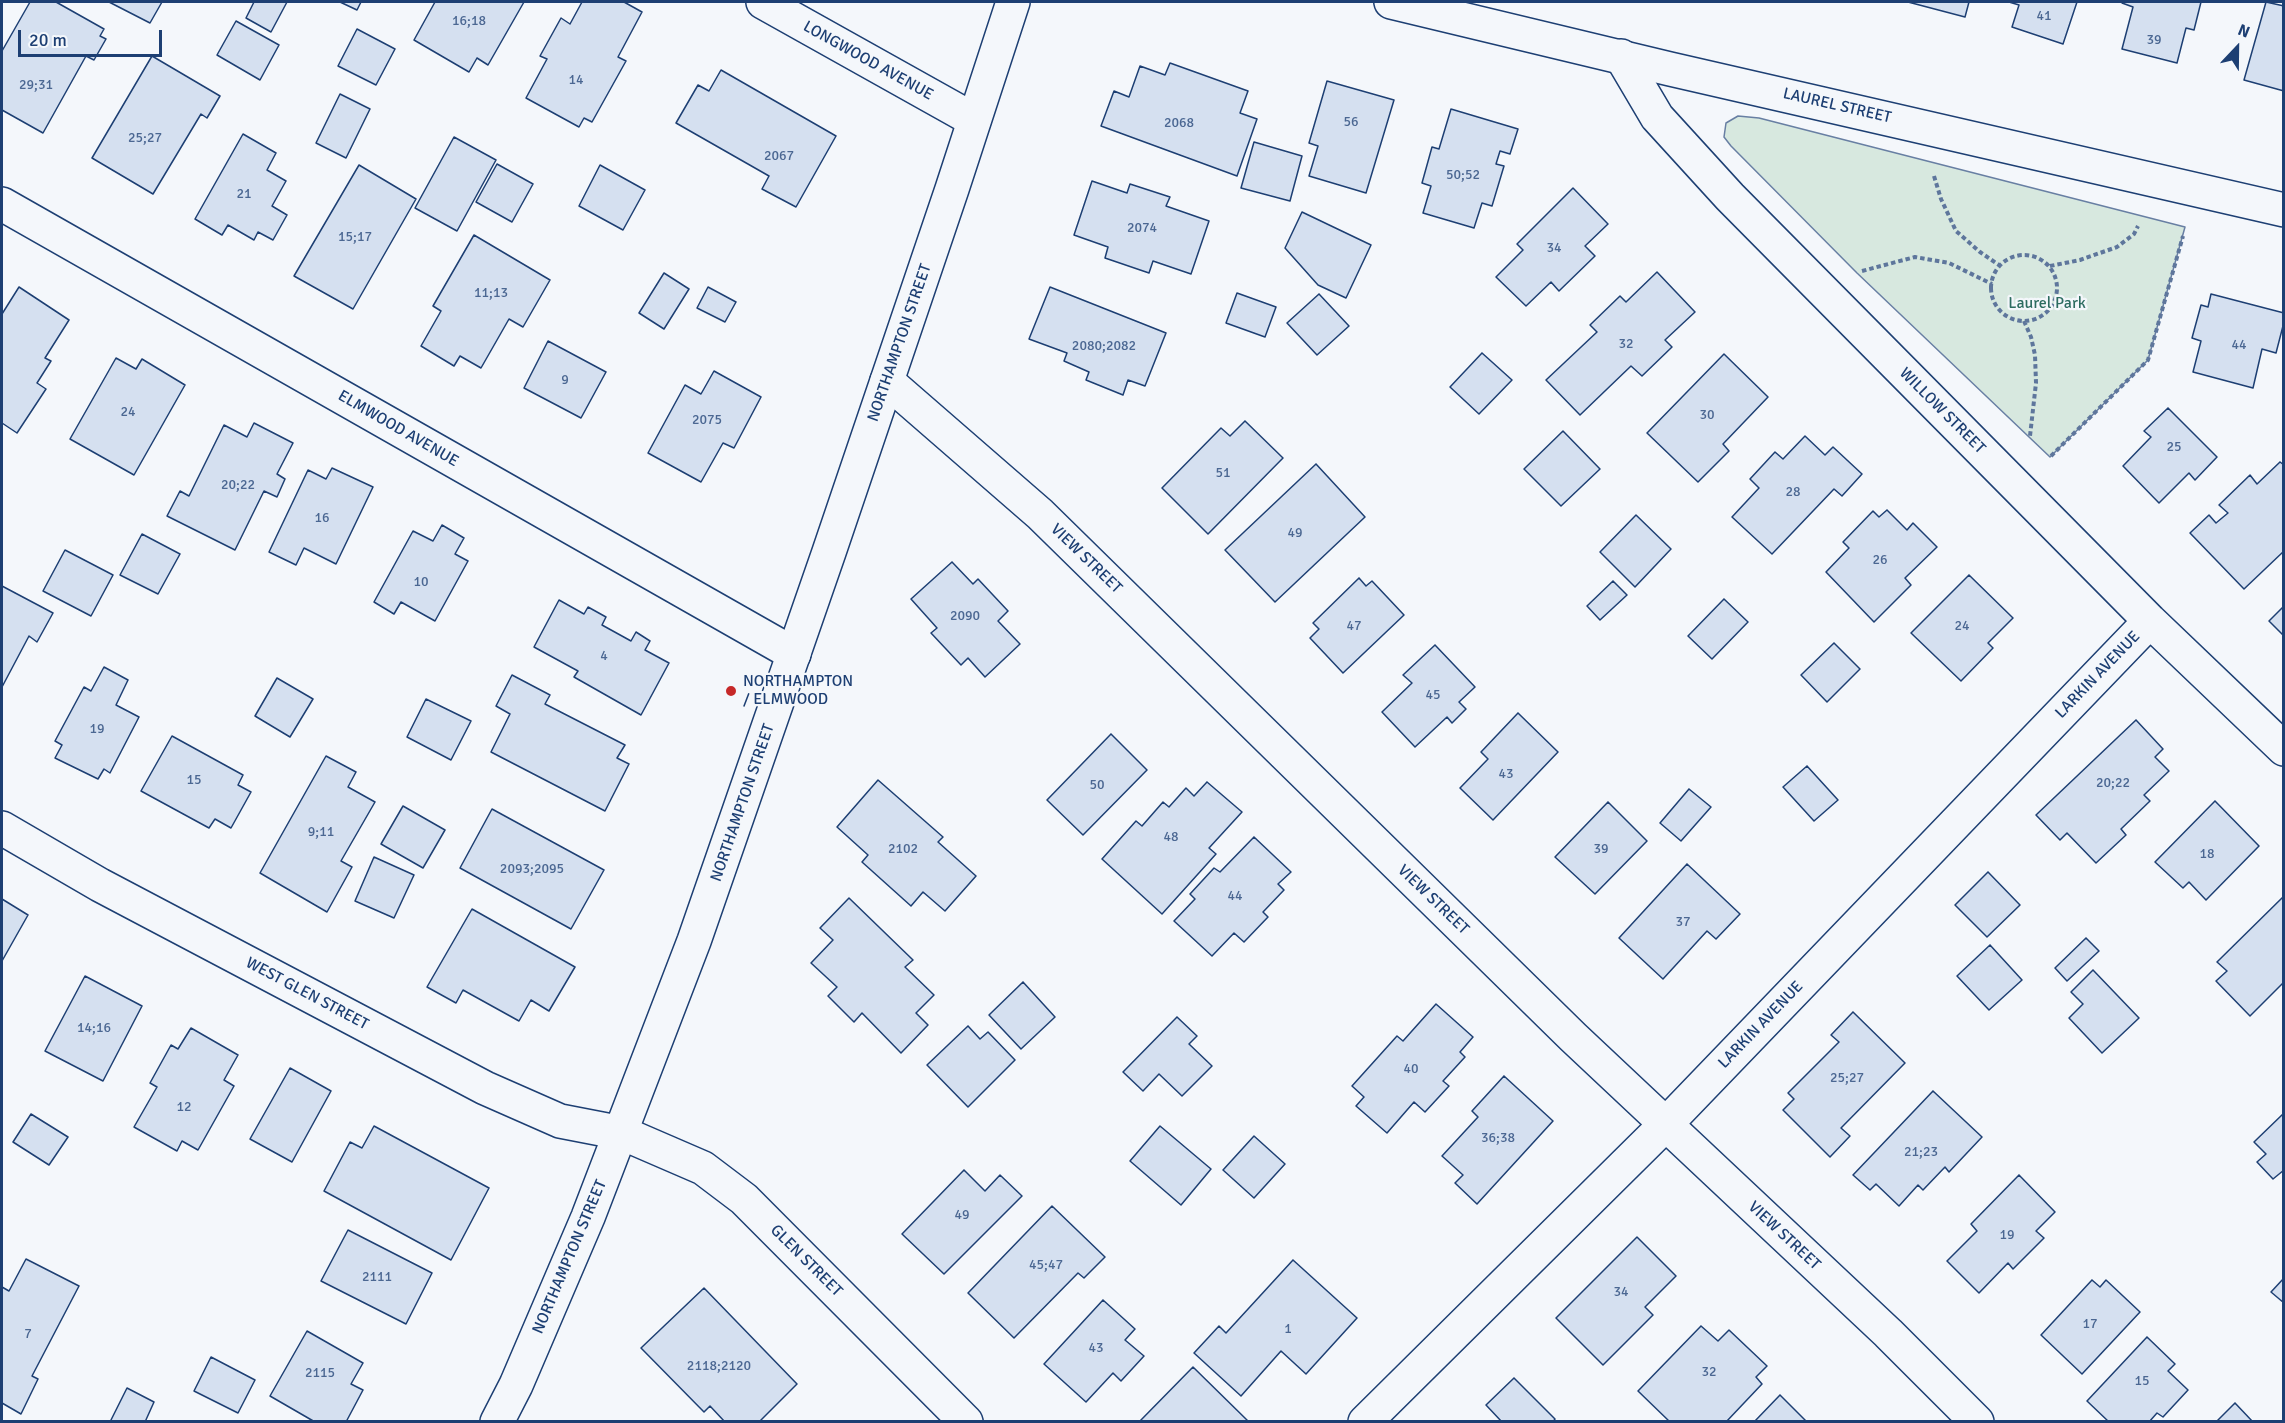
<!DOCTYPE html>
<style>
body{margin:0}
#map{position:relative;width:2285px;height:1423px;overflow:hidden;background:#f4f7fb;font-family:Signika,sans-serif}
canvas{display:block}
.frame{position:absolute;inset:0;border:3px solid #1d3f73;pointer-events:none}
.north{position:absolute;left:2207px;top:18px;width:60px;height:60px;-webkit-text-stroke:4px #f4f7fb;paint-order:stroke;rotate:22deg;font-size:16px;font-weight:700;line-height:24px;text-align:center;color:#1d3f73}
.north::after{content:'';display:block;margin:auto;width:21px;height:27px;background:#1d3f73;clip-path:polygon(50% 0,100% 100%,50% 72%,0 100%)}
.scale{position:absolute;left:18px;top:30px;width:144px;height:27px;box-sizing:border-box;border:3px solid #1d3f73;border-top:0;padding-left:8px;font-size:18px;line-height:21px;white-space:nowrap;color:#1d3f73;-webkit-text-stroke:4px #f4f7fb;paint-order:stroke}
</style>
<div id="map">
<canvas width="2285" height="1423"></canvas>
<div class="frame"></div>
<div class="north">N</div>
<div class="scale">20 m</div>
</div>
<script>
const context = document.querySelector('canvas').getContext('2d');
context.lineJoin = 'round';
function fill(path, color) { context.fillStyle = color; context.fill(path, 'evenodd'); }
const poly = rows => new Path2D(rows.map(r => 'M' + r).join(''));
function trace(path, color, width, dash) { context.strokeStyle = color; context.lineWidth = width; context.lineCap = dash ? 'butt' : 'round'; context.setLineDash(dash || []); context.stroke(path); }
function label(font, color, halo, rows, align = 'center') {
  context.font = font + ' Signika,sans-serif'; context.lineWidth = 4.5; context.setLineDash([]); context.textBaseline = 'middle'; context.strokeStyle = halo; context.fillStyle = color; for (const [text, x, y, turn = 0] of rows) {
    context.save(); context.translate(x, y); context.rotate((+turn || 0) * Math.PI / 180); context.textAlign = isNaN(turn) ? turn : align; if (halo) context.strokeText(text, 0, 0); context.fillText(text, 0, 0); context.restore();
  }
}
const green = poly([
 [1738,116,1759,118,2185,227,2148,360,2050,457,1857,273,1731,146,1724,137,1726,123,1738,116]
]);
const building = poly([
 [30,2,56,2,104,29,100,36,106,39,94,60,86,56,43,133,2,110,2,51,30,2],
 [109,2,162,2,150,23,109,2],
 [254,2,287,2,271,32,246,18,254,2],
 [340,2,361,2,357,10,340,2],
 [435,2,524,2,488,65,477,58,469,72,414,40,435,2],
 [582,2,624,2,642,12,618,57,626,61,592,122,584,118,579,127,526,98,547,59,540,56,561,18,570,24,582,2],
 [1908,2,1969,2,1965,17,1908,2],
 [2009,2,2077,2,2063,44,2012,27,2019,5,2009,2],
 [2123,2,2201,2,2194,30,2186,28,2177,63,2122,49,2133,7,2122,3,2123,2],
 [2266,2,2284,6,2284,91,2244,80,2266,2],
 [236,21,279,45,260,80,217,55,236,21],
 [357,29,395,49,376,85,338,66,357,29],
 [152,56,220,96,207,118,201,114,153,194,92,158,152,56],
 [1170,63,1248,91,1240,113,1257,119,1237,176,1101,126,1114,91,1129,97,1140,66,1165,75,1170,63],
 [721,70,836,136,796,207,762,189,769,176,676,123,698,85,709,91,721,70],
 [1327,81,1394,100,1366,193,1309,176,1318,146,1309,143,1327,81],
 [340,94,370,109,346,158,316,143,340,94],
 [1451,109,1518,129,1510,154,1500,151,1496,164,1504,166,1492,206,1482,203,1474,228,1423,213,1431,186,1422,183,1432,147,1439,149,1451,109],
 [243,134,276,153,267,170,286,181,272,206,287,215,273,240,258,232,254,240,228,225,222,235,195,219,243,134],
 [454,137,496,160,457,231,415,208,454,137],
 [1254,142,1302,156,1290,201,1241,188,1254,142],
 [497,164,533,184,512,222,476,202,497,164],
 [359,165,416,199,353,309,294,276,359,165],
 [600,165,645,190,623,230,579,206,600,165],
 [1092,181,1127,193,1130,184,1170,197,1166,206,1209,221,1191,274,1153,261,1149,273,1105,258,1108,247,1074,235,1092,181],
 [1573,188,1608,224,1585,246,1595,256,1559,291,1551,282,1526,306,1496,277,1523,250,1517,244,1573,188],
 [1302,212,1371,245,1346,298,1318,285,1285,248,1302,212],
 [474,235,550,280,523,327,509,319,481,368,460,356,454,366,421,346,441,311,433,306,474,235],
 [1657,272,1695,312,1665,340,1672,347,1642,376,1631,366,1580,415,1546,380,1597,332,1590,325,1620,296,1626,302,1657,272],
 [664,273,689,289,664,329,639,313,664,273],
 [19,287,69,320,45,358,51,361,37,383,46,389,17,433,2,423,2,314,19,287],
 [708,287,736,302,725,322,697,308,708,287],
 [1050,287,1166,333,1145,386,1128,380,1123,395,1086,380,1089,372,1064,361,1067,353,1029,339,1050,287],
 [1237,293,1276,307,1265,337,1226,323,1237,293],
 [1319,294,1349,326,1317,355,1287,323,1319,294],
 [2211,294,2284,313,2284,322,2276,353,2262,349,2253,388,2193,372,2201,341,2192,338,2201,305,2208,307,2211,294],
 [548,341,606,372,581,418,524,388,548,341],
 [1482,353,1512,380,1479,414,1450,387,1482,353],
 [1724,354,1768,397,1723,444,1729,451,1698,482,1647,433,1724,354],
 [116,358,136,369,142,359,185,385,134,475,70,439,116,358],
 [714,371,761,397,734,448,723,443,701,482,648,453,685,385,701,394,714,371],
 [2168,408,2217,457,2195,480,2189,473,2159,503,2123,466,2151,437,2144,431,2168,408],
 [1245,421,1283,458,1208,534,1162,488,1221,428,1230,436,1245,421],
 [254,423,293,443,277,474,285,479,277,497,264,491,235,550,167,516,180,491,189,496,224,425,247,437,254,423],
 [1563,431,1600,469,1561,506,1524,469,1563,431],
 [1805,436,1825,455,1833,447,1862,474,1842,496,1834,489,1772,554,1732,517,1759,488,1750,479,1775,452,1783,459,1805,436],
 [2280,462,2284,465,2284,551,2244,589,2190,533,2209,515,2216,523,2228,513,2219,505,2250,475,2257,484,2280,462],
 [1316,464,1365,517,1275,602,1225,550,1316,464],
 [332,468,373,487,336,564,304,548,296,565,269,552,308,470,326,479,332,468],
 [1887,510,1907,530,1913,523,1937,547,1905,578,1911,585,1874,622,1826,572,1849,548,1843,542,1873,511,1879,517,1887,510],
 [1636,515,1671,549,1635,587,1600,552,1636,515],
 [442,525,464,538,455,554,468,561,435,621,401,602,394,614,374,602,413,531,433,541,442,525],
 [142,534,180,554,158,594,120,575,142,534],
 [65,550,113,575,91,616,43,591,65,550],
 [952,562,973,584,978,579,1008,611,998,621,1020,644,985,677,968,658,961,665,931,633,937,628,911,599,952,562],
 [1969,575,2013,618,1988,643,1993,648,1961,681,1911,633,1969,575],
 [1359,578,1366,586,1372,581,1404,615,1343,673,1310,638,1319,629,1313,623,1359,578],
 [1613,581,1627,595,1600,620,1587,606,1613,581],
 [2,586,53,613,37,642,29,636,2,687,2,586],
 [1724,599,1748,622,1712,659,1688,636,1724,599],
 [559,600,584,614,588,607,606,617,602,625,631,641,636,632,650,641,645,650,669,663,641,715,574,677,578,671,534,647,559,600],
 [2284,606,2284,636,2269,621,2284,606],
 [1834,643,1860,669,1827,702,1801,675,1834,643],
 [1435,645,1475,687,1459,702,1466,709,1452,723,1447,717,1415,747,1382,712,1412,683,1403,675,1435,645],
 [104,667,128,680,116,705,139,717,110,773,104,769,98,779,55,758,62,745,55,741,84,687,91,691,104,667],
 [512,675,550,695,545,704,625,745,617,758,629,764,605,811,491,752,510,714,496,706,512,675],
 [277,678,313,699,290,737,255,716,277,678],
 [426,699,471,721,451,760,407,737,426,699],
 [1518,713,1558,752,1493,820,1460,788,1488,759,1481,752,1518,713],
 [2136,720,2163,749,2155,757,2169,771,2144,795,2150,801,2121,829,2126,835,2096,863,2067,833,2060,840,2036,815,2136,720],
 [1111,734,1147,770,1083,835,1047,800,1111,734],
 [172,736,243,775,238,785,251,792,231,828,215,819,209,828,141,791,172,736],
 [326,756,356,772,348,787,375,802,341,861,352,867,327,912,260,873,326,756],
 [1807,766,1838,800,1814,821,1783,787,1807,766],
 [878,780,943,837,938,842,976,876,945,911,923,892,911,906,862,862,868,855,837,827,878,780],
 [1207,782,1242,812,1209,848,1216,854,1162,914,1102,859,1136,821,1142,826,1163,802,1169,807,1186,788,1194,796,1207,782],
 [1689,789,1711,807,1681,841,1660,823,1689,789],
 [2215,801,2259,846,2206,900,2189,882,2183,888,2155,862,2215,801],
 [1608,802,1647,841,1595,894,1555,857,1608,802],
 [403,806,445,830,423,868,381,844,403,806],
 [492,809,604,870,571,929,460,868,492,809],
 [1254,837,1291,872,1278,884,1284,890,1263,912,1268,917,1244,942,1234,933,1212,956,1174,921,1195,899,1190,894,1214,868,1220,872,1254,837],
 [374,857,414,875,394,918,355,901,374,857],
 [1687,864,1740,914,1716,939,1707,931,1663,979,1619,938,1687,864],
 [1988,872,2020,905,1987,937,1955,905,1988,872],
 [2284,896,2284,982,2250,1016,2216,981,2227,971,2217,962,2284,896],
 [849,898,913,960,905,967,934,995,916,1013,928,1025,901,1053,862,1013,854,1022,828,996,837,987,811,963,833,940,820,928,849,898],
 [2,899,28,915,2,961,2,899],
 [472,909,575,967,549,1011,531,1000,519,1021,463,990,456,1003,427,987,472,909],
 [2086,938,2099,951,2067,981,2055,968,2086,938],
 [1990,945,2022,980,1989,1010,1957,976,1990,945],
 [2093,970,2139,1018,2102,1053,2069,1018,2083,1004,2071,992,2093,970],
 [85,976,142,1006,103,1081,45,1051,85,976],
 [1023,982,1055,1017,1021,1049,989,1015,1023,982],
 [1436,1004,1473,1037,1460,1052,1465,1057,1443,1081,1449,1086,1425,1112,1414,1102,1387,1133,1356,1106,1364,1097,1352,1086,1397,1036,1403,1041,1436,1004],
 [1853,1012,1905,1063,1841,1128,1850,1136,1830,1157,1783,1110,1794,1099,1788,1093,1839,1042,1831,1035,1853,1012],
 [1177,1017,1197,1036,1189,1044,1212,1066,1182,1096,1159,1074,1143,1091,1123,1072,1177,1017],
 [968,1026,980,1039,988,1032,1015,1060,968,1107,927,1065,968,1026],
 [191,1028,238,1055,224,1080,234,1086,198,1150,182,1141,177,1151,134,1127,157,1087,150,1083,171,1045,178,1049,191,1028],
 [290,1068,331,1091,292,1162,250,1139,290,1068],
 [1504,1076,1553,1121,1477,1204,1455,1183,1463,1175,1442,1156,1478,1117,1472,1111,1504,1076],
 [1933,1091,1982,1137,1949,1172,1945,1167,1923,1190,1918,1185,1899,1206,1876,1184,1870,1190,1853,1175,1933,1091],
 [2284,1113,2284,1170,2273,1179,2257,1162,2266,1154,2254,1142,2284,1113],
 [31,1114,68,1137,49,1165,13,1142,31,1114],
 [374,1126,489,1188,451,1260,324,1191,350,1142,362,1148,374,1126],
 [1160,1126,1211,1169,1181,1205,1130,1161,1160,1126],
 [1254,1136,1285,1164,1254,1198,1223,1170,1254,1136],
 [964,1170,985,1191,1000,1175,1022,1196,944,1274,902,1234,964,1170],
 [2019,1175,2055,1212,2036,1231,2044,1238,2013,1269,2008,1263,1979,1293,1947,1261,1977,1231,1971,1224,2019,1175],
 [1052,1206,1105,1257,1084,1278,1078,1273,1014,1338,968,1293,1052,1206],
 [348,1230,432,1273,406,1324,321,1281,348,1230],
 [1637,1237,1676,1276,1645,1307,1653,1315,1603,1365,1556,1318,1637,1237],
 [26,1259,79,1286,32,1376,38,1379,21,1414,2,1403,2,1287,9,1291,26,1259],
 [1293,1260,1357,1318,1306,1374,1281,1351,1241,1396,1194,1353,1219,1326,1226,1333,1293,1260],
 [2284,1278,2284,1303,2271,1292,2284,1278],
 [2092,1280,2100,1287,2106,1280,2140,1312,2082,1374,2041,1335,2092,1280],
 [704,1288,797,1384,759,1422,725,1422,710,1406,704,1412,641,1348,704,1288],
 [1103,1300,1135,1329,1125,1340,1144,1356,1121,1381,1113,1373,1086,1402,1044,1364,1103,1300],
 [1701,1326,1718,1341,1729,1330,1767,1366,1756,1377,1762,1384,1726,1422,1670,1422,1638,1391,1701,1326],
 [307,1331,363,1363,351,1384,363,1390,346,1422,315,1422,270,1396,307,1331],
 [2147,1337,2175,1364,2168,1371,2188,1390,2163,1417,2157,1413,2149,1422,2109,1422,2087,1401,2147,1337],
 [211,1357,255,1380,238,1413,194,1391,211,1357],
 [1193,1367,1249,1422,1139,1422,1193,1367],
 [1514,1378,1555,1419,1553,1422,1502,1422,1486,1405,1514,1378],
 [127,1388,154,1402,145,1422,110,1422,127,1388],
 [1780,1395,1807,1422,1754,1422,1780,1395],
 [2235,1403,2253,1422,2216,1422,2235,1403]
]);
const path = poly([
 [1934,176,1941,199,1956,231,1980,252,1999,265],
 '1991 288a33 33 0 1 1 66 0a33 33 0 1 1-66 0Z',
 [2050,266,2080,260,2117,247,2134,234,2138,226],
 [1862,271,1915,257,1949,263,1992,284],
 [2024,321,2031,337,2035,355,2036,383,2030,436],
 [2051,456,2148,360,2183,236]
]);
const minor = poly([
 [763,2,974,120],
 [1621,56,1657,117,1730,197,2150,621,2284,749],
 [2,204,794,654],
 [887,381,1040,514,1573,1037,1888,1333,1977,1422],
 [2,828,100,885,485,1088,560,1121,622,1133,703,1168,744,1199,966,1422],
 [1365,1422,1666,1124,2150,621]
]);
const tertiary = poly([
 [1391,2,1670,69,2284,210]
]);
const primary = poly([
 [497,1422,516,1385,588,1217,694,941,829,552,952,189,1013,2]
]);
const markers = [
 [731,691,6,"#c62828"]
];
const numberNames = [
 ["41",2044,16],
 ["16;18",469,21],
 ["39",2154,40],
 ["14",576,80],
 ["29;31",36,85],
 ["56",1351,122],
 ["2068",1179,123],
 ["25;27",145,138],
 ["2067",779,156],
 ["50;52",1463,175],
 ["21",244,194],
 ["2074",1142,228],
 ["15;17",355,237],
 ["34",1554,248],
 ["11;13",491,293],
 ["32",1626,344],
 ["44",2239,345],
 ["2080;2082",1104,346],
 ["9",565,380],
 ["24",128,412],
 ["30",1707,415],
 ["2075",707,420],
 ["25",2174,447],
 ["51",1223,473],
 ["20;22",238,485],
 ["28",1793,492],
 ["16",322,518],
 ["49",1295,533],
 ["26",1880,560],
 ["10",421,582],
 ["2090",965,616],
 ["47",1354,626],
 ["24",1962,626],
 ["4",604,656],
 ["45",1433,695],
 ["19",97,729],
 ["43",1506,774],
 ["15",194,780],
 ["20;22",2113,783],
 ["50",1097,785],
 ["9;11",321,832],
 ["48",1171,837],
 ["2102",903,849],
 ["39",1601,849],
 ["18",2207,854],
 ["2093;2095",532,869],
 ["44",1235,896],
 ["37",1683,922],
 ["14;16",94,1028],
 ["40",1411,1069],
 ["25;27",1847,1078],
 ["12",184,1107],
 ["36;38",1498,1138],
 ["21;23",1921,1152],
 ["49",962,1215],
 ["19",2007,1235],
 ["45;47",1046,1265],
 ["2111",377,1277],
 ["34",1621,1292],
 ["17",2090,1324],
 ["1",1288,1329],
 ["7",28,1334],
 ["43",1096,1348],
 ["2118;2120",719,1366],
 ["32",1709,1372],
 ["2115",320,1373],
 ["15",2142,1381]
];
const streetNames = [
 ["LONGWOOD AVENUE",868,61,29],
 ["LAUREL STREET",1837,106,13],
 ["NORTHAMPTON STREET",900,343,-71],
 ["WILLOW STREET",1942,411,45],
 ["ELMWOOD AVENUE",398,429,30],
 ["VIEW STREET",1086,559,44],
 ["LARKIN AVENUE",2098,675,-46],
 ["NORTHAMPTON STREET",743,803,-71],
 ["VIEW STREET",1433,900,44],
 ["WEST GLEN STREET",307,994,28],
 ["LARKIN AVENUE",1761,1025,-46],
 ["VIEW STREET",1784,1236,43],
 ["NORTHAMPTON STREET",570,1257,-67],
 ["GLEN STREET",806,1261,45]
];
const parkNames = [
 ["Laurel Park",2047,304]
];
const poiNames = [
 ["NORTHAMPTON",743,682],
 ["/ ELMWOOD",743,700]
];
fill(green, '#d7e8df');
trace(green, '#687fa3', 1.5);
fill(building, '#d5e0f0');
trace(building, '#1d3f73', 1.5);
trace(minor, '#1d3f73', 36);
trace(tertiary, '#1d3f73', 36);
trace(primary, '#1d3f73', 36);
trace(path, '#5e769c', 4, [4.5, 3]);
trace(minor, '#f4f7fb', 33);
trace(tertiary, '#f4f7fb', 33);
trace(primary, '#f4f7fb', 33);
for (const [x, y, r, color] of markers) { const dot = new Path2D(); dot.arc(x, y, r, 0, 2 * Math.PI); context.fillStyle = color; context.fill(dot); trace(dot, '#f4f7fb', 2); }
label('14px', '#4b6792', null, numberNames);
label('16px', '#1d3f73', '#f4f7fb', streetNames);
label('16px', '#2c6c60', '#f4f7fb', parkNames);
label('16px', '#1d3f73', '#f4f7fb', poiNames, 'left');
</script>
